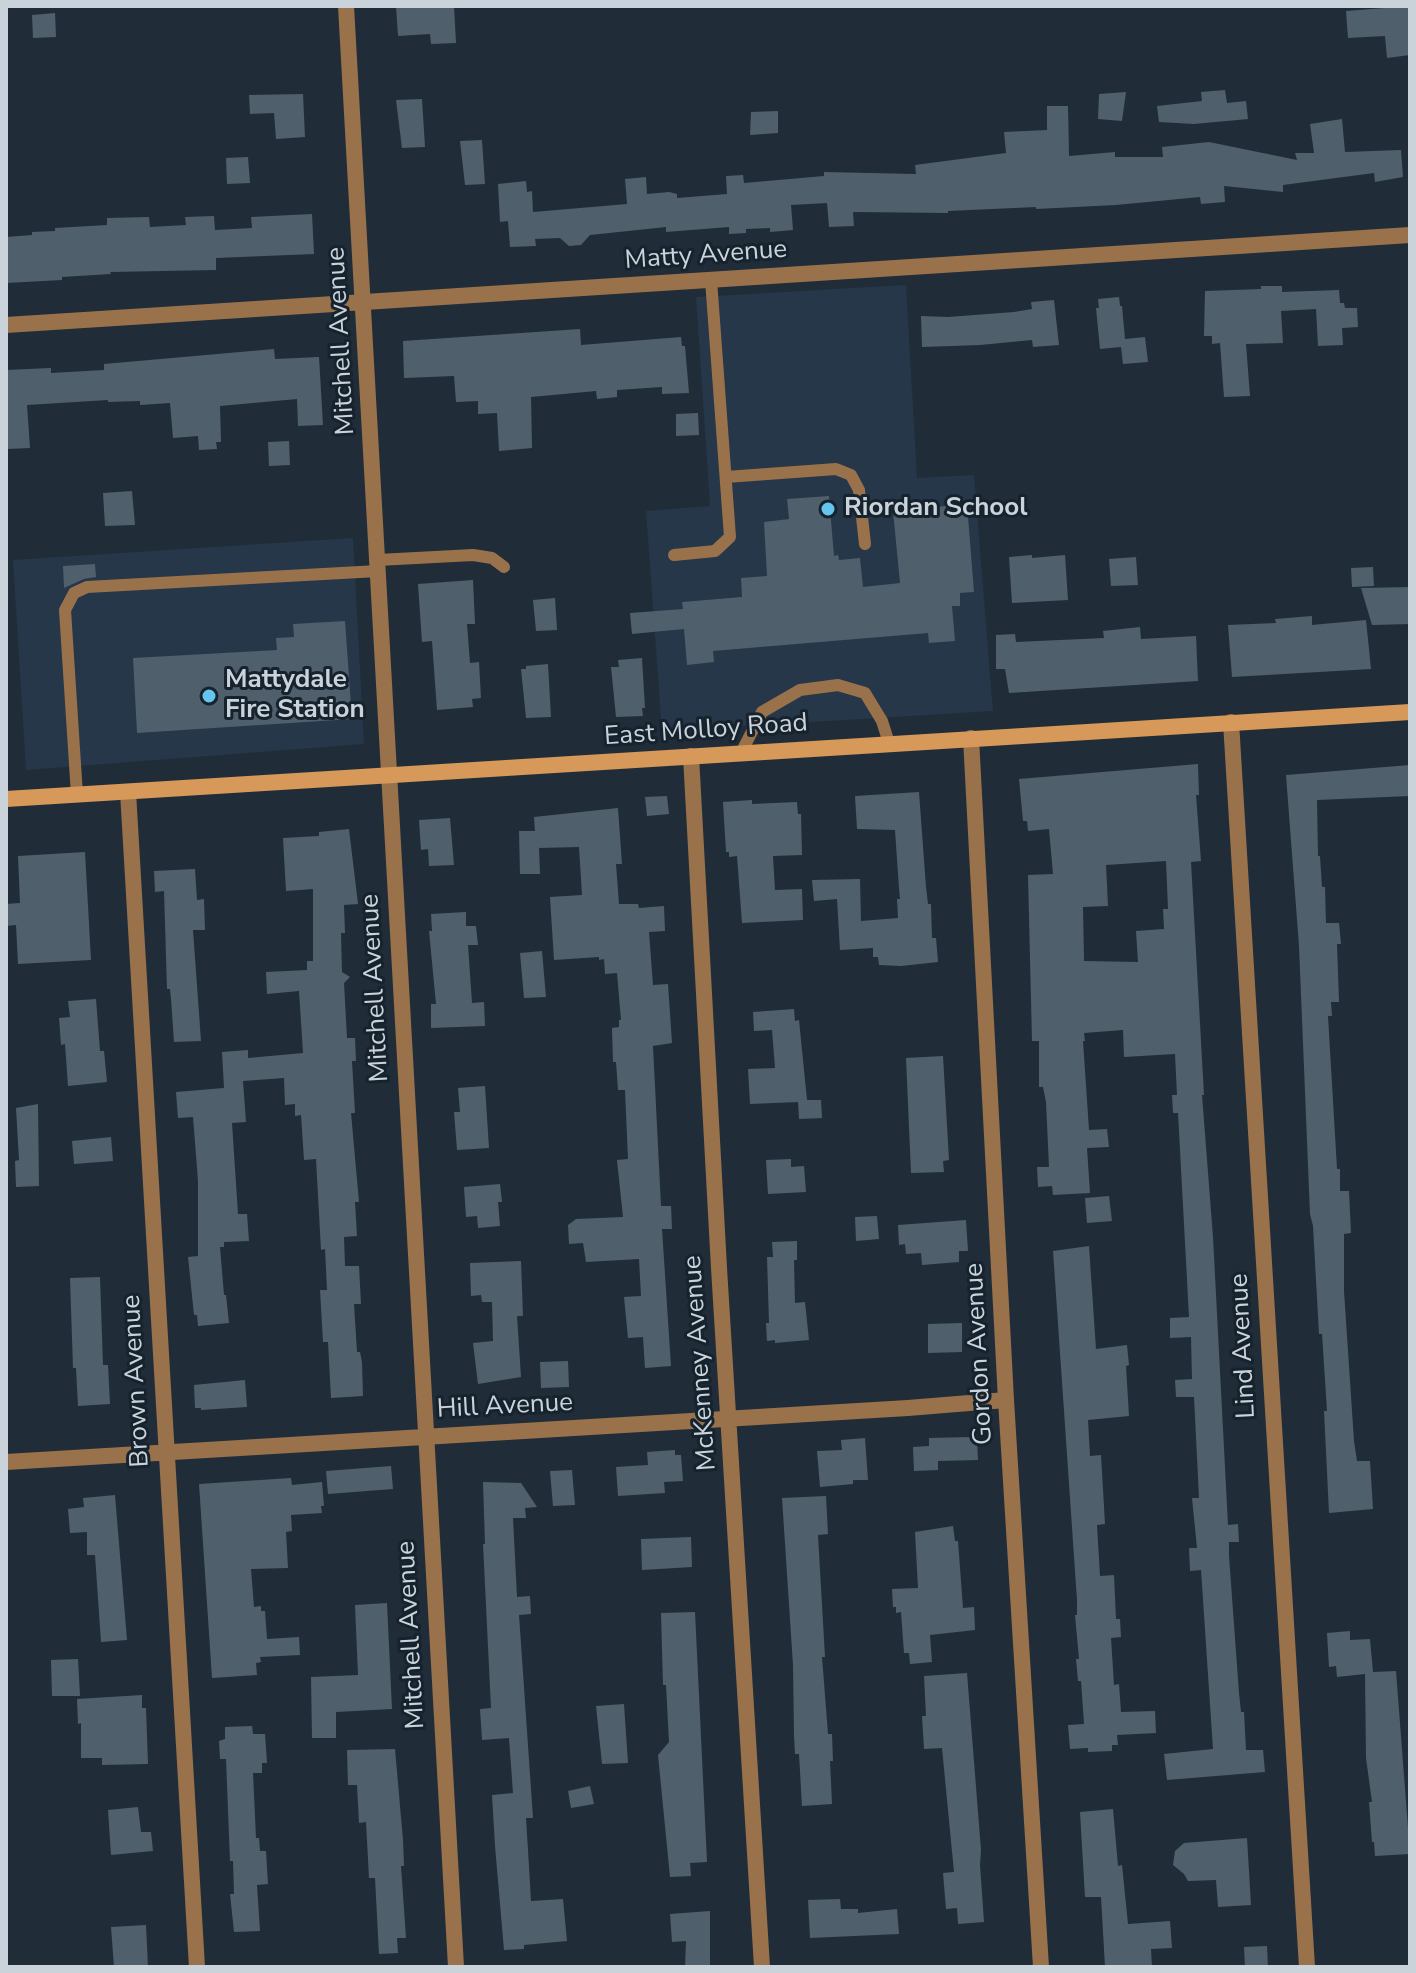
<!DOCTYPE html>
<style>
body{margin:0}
#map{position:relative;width:1416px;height:1973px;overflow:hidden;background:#202d39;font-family:"Nunito Sans",sans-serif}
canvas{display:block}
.frame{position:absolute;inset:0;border:8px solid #cad3da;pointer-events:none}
</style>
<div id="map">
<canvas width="1416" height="1973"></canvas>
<div class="frame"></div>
</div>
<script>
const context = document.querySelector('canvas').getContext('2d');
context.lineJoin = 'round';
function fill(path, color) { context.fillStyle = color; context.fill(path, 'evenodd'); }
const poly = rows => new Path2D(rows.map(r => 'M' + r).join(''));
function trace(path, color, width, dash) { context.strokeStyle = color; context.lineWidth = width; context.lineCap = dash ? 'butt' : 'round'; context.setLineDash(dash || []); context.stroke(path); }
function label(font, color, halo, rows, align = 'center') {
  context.font = font + ' "Nunito Sans",sans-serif'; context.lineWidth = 6; context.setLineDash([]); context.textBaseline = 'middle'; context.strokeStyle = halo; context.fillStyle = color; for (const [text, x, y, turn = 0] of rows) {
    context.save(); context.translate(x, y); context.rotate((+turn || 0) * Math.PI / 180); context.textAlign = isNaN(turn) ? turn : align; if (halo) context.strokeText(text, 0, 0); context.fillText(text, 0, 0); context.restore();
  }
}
const built = poly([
 [906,285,917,478,974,475,993,711,662,731,646,511,710,506,696,297],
 [353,538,364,744,26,770,13,560]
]);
const building = poly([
 [396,6,454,6,456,43,431,44,430,34,398,36],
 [1410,6,1410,31,1408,31,1410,55,1387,58,1385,36,1348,38,1346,11],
 [55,13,56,37,33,38,32,15],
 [1225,90,1227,103,1246,101,1248,119,1194,124,1159,122,1157,106,1202,101,1201,92],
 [1126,92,1122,121,1098,119,1099,94],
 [303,94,305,137,276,139,274,113,250,114,249,95],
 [422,99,425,147,402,148,396,100],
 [1047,106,1068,106,1069,156,1115,152,1115,157,1163,157,1162,147,1209,142,1297,160,1295,153,1314,153,1310,124,1342,119,1345,152,1401,150,1403,177,1375,182,1374,173,1283,185,1283,192,1224,186,1225,202,1201,204,1200,197,1116,205,1036,209,1036,207,948,211,948,213,853,212,854,226,829,227,827,203,791,205,793,230,770,232,770,228,746,229,746,233,729,234,729,227,666,232,666,227,590,235,581,245,569,246,560,238,535,239,536,246,510,247,508,221,500,222,498,184,526,181,527,192,532,191,533,212,627,204,625,179,646,177,647,194,669,192,677,194,677,198,727,194,726,176,743,175,744,183,824,176,824,172,916,174,915,165,1006,153,1004,132,1047,130],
 [778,111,778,133,750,135,751,112],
 [482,140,485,184,465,185,460,141],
 [248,157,250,183,227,184,226,158],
 [312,214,314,254,216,258,216,270,110,272,111,274,62,277,62,280,6,283,6,237,32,235,32,232,55,231,55,228,107,225,107,218,149,217,150,227,186,225,185,217,214,216,215,230,252,228,251,217],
 [1261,286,1282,286,1282,292,1339,290,1340,303,1344,303,1345,308,1357,308,1358,327,1342,328,1343,345,1318,346,1316,309,1281,311,1283,343,1246,344,1250,396,1224,397,1220,343,1212,344,1212,336,1204,336,1205,291,1261,289],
 [1119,297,1120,306,1122,306,1125,339,1145,337,1148,362,1123,364,1121,347,1100,349,1096,308,1099,308,1098,299],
 [1054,300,1059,345,1033,347,1032,340,980,345,922,347,921,316,948,317,1014,312,1032,309,1031,302],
 [580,329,581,345,681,337,682,346,685,346,689,393,662,394,662,387,617,390,617,397,597,399,596,391,531,397,532,448,499,451,497,413,478,414,478,401,456,402,454,376,404,378,403,341],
 [274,349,275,359,319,357,323,425,298,426,297,399,220,406,221,442,216,442,217,449,199,450,198,436,173,438,170,403,140,405,140,401,108,402,108,400,27,405,30,448,7,449,6,370,51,368,51,373,104,370,104,364],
 [698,413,699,435,676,436,676,414],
 [289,441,290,465,269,466,268,442],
 [132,491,135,525,105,526,103,493],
 [829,496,834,556,838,555,839,560,860,558,863,587,900,583,893,511,967,504,974,592,960,593,960,606,952,606,955,641,929,643,928,633,713,651,714,662,687,665,684,629,632,634,630,613,683,609,682,602,742,597,741,578,767,576,764,522,789,519,787,499],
 [1032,555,1032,558,1065,555,1068,600,1012,603,1009,557],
 [1136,557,1138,585,1111,586,1109,559],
 [95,564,96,577,84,579,64,588,63,566],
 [1373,567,1374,586,1352,587,1351,568],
 [473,580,475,624,467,624,470,663,479,662,481,698,472,699,473,707,437,710,432,641,422,642,418,584],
 [1410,587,1410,624,1372,625,1361,588],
 [555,598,557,630,536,631,533,600],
 [1312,616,1312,625,1366,620,1371,669,1232,677,1228,625,1276,623,1275,619],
 [345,621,352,719,137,733,133,658,277,650,276,638,294,637,293,624],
 [1140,627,1141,639,1196,636,1198,681,1009,693,1005,669,996,669,996,635,1015,634,1016,642,1104,638,1103,631],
 [642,658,645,708,642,708,643,716,616,717,611,667,619,667,618,660],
 [548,664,551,717,526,718,521,669,526,669,526,666],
 [1198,764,1199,795,1196,795,1201,861,1191,862,1204,1095,1202,1095,1213,1237,1228,1525,1238,1524,1239,1542,1229,1542,1229,1556,1239,1693,1241,1712,1244,1712,1246,1750,1263,1750,1265,1772,1167,1780,1164,1754,1213,1749,1201,1570,1190,1571,1189,1548,1197,1548,1192,1498,1199,1498,1194,1397,1176,1397,1175,1380,1192,1379,1191,1337,1170,1338,1170,1318,1189,1317,1178,1113,1173,1113,1172,1095,1177,1095,1175,1054,1124,1057,1123,1030,1084,1033,1085,1041,1083,1041,1089,1130,1107,1129,1109,1147,1087,1148,1090,1193,1053,1195,1052,1186,1038,1187,1037,1167,1049,1167,1046,1102,1043,1087,1039,1087,1039,1041,1032,1041,1028,875,1053,874,1049,829,1028,831,1027,821,1023,821,1019,779],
 [1166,861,1168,909,1163,909,1164,929,1136,931,1138,962,1084,961,1083,907,1108,906,1106,865],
 [1410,765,1410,796,1317,800,1318,856,1320,856,1322,887,1325,887,1326,923,1339,923,1341,944,1337,944,1339,1002,1331,1002,1332,1016,1328,1016,1337,1169,1340,1169,1340,1191,1349,1191,1351,1233,1344,1234,1344,1291,1354,1441,1357,1461,1370,1461,1373,1509,1329,1513,1324,1411,1327,1411,1322,1334,1319,1334,1313,1226,1310,1214,1299,946,1286,775],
 [919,792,926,887,928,904,931,904,932,938,936,938,938,962,901,966,879,965,878,957,873,957,873,948,840,950,837,899,814,901,812,880,860,879,861,921,898,918,897,899,900,899,899,888,895,830,857,829,855,796],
 [667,796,669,814,647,816,645,797],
 [752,800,752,804,797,802,798,814,801,814,802,855,773,856,775,890,802,889,803,920,742,923,737,856,729,857,729,852,726,852,723,802],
 [618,808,622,864,616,864,619,904,638,904,639,908,664,906,665,931,649,932,653,985,668,984,672,1043,653,1046,661,1206,671,1206,672,1229,662,1229,671,1366,645,1368,643,1337,628,1338,624,1297,641,1296,639,1259,586,1262,583,1243,569,1244,568,1225,576,1219,623,1217,617,1160,628,1159,625,1090,618,1090,616,1062,613,1062,612,1028,619,1027,619,1020,621,1020,617,973,605,974,604,959,599,960,599,957,554,960,550,897,582,895,579,847,539,848,540,874,520,874,519,831,535,831,534,817],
 [450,818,454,865,429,866,428,849,421,850,419,820],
 [349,829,358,904,344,905,345,933,341,933,342,972,350,977,344,983,347,1038,355,1038,356,1061,352,1061,355,1113,351,1113,359,1202,355,1202,357,1236,344,1237,345,1266,359,1266,361,1304,354,1304,357,1352,360,1352,362,1362,363,1396,331,1398,328,1342,323,1342,320,1290,327,1290,325,1249,321,1250,316,1159,304,1160,301,1115,295,1116,295,1104,285,1105,284,1078,243,1081,246,1122,232,1123,238,1214,247,1214,249,1241,224,1242,224,1247,220,1247,224,1295,226,1295,229,1323,198,1326,197,1315,194,1315,188,1257,198,1256,198,1181,193,1117,178,1118,176,1092,224,1088,222,1052,248,1050,248,1058,303,1053,299,991,267,994,266,972,307,970,307,961,313,961,313,889,286,891,283,838,319,836,319,832],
 [85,852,91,960,18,964,16,925,6,926,6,904,20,903,18,856],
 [195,869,197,900,204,899,205,930,193,930,201,1041,174,1042,171,999,170,989,167,989,164,891,155,892,154,871],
 [466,912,466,926,476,926,478,945,468,945,472,1003,484,1002,485,1026,431,1028,431,1004,436,1004,429,931,432,931,431,914],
 [542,951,546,997,524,998,520,953],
 [96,999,100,1051,104,1051,107,1082,68,1086,65,1044,61,1045,59,1018,70,1017,68,1001],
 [794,1009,795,1021,799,1020,807,1100,821,1100,822,1118,799,1119,798,1102,750,1104,748,1069,775,1068,772,1030,754,1031,753,1012],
 [943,1056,949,1160,943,1161,944,1172,911,1173,906,1058],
 [485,1086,489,1148,457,1150,454,1112,460,1112,458,1088],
 [38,1104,39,1186,16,1187,15,1161,19,1160,16,1108],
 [111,1137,113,1161,74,1164,72,1141],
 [791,1159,791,1167,804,1166,806,1192,768,1194,766,1160],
 [500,1184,502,1202,498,1202,500,1226,478,1228,477,1216,466,1217,464,1187],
 [1109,1196,1112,1221,1087,1223,1085,1198],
 [877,1216,879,1239,856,1241,855,1217],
 [966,1220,968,1251,959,1251,959,1262,922,1265,921,1253,906,1254,905,1244,899,1245,898,1225],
 [797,1241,797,1260,794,1260,795,1303,805,1302,809,1340,775,1343,775,1340,767,1341,766,1323,769,1323,767,1257,773,1257,772,1242],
 [1089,1246,1096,1349,1127,1345,1129,1365,1126,1366,1129,1416,1088,1420,1090,1456,1101,1455,1105,1524,1097,1525,1100,1576,1114,1575,1116,1619,1120,1619,1121,1637,1111,1638,1114,1685,1119,1684,1121,1712,1155,1711,1156,1733,1117,1735,1118,1745,1112,1745,1112,1751,1088,1752,1088,1748,1070,1749,1068,1725,1084,1724,1081,1681,1078,1681,1076,1659,1079,1659,1075,1615,1077,1615,1077,1600,1053,1251],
 [521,1261,523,1316,517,1316,521,1377,478,1384,473,1343,493,1341,492,1302,482,1302,481,1295,471,1296,470,1263],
 [100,1277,103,1365,108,1365,110,1404,78,1406,76,1368,73,1368,70,1278],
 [962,1323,962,1352,928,1353,928,1324],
 [568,1361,569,1387,541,1388,540,1362],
 [245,1380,247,1407,201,1410,201,1408,195,1408,194,1385],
 [971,1437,977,1438,978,1460,938,1461,938,1470,914,1471,913,1447,929,1446,929,1438],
 [865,1438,868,1480,853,1480,853,1484,820,1487,817,1451,842,1450,841,1440],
 [675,1450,675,1455,681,1455,683,1481,664,1482,665,1493,618,1496,616,1467,648,1465,647,1452],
 [391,1466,393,1489,328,1494,326,1471],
 [572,1470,575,1505,553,1506,550,1471],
 [291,1478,292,1485,322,1482,324,1506,321,1506,322,1513,291,1515,292,1531,286,1532,288,1568,251,1569,254,1607,261,1606,261,1611,265,1611,267,1639,299,1637,300,1655,260,1657,261,1662,256,1663,257,1675,212,1678,199,1484],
 [483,1482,521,1483,537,1507,525,1508,526,1518,513,1518,517,1597,530,1596,531,1614,519,1615,533,1818,526,1818,530,1883,531,1901,563,1899,567,1941,524,1945,524,1949,504,1950,495,1846,492,1795,513,1793,509,1738,482,1740,480,1709,491,1708,483,1544,485,1544],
 [115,1495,127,1640,101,1642,95,1555,87,1555,87,1532,70,1533,68,1509,84,1507,83,1498],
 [826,1496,828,1534,818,1535,825,1657,822,1657,828,1734,832,1734,833,1761,830,1761,832,1804,802,1806,799,1754,795,1754,794,1736,793,1665,782,1498],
 [953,1526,955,1541,958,1541,963,1608,974,1607,975,1630,930,1635,932,1662,910,1664,909,1653,904,1653,901,1612,896,1613,896,1607,893,1607,892,1589,918,1588,915,1532],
 [691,1537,692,1567,642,1570,641,1539],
 [387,1603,392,1709,336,1712,336,1738,312,1738,311,1677,358,1675,355,1605],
 [695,1612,707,1862,690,1863,691,1876,670,1877,658,1755,669,1742,666,1685,663,1685,661,1613],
 [1350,1631,1350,1640,1370,1639,1373,1672,1396,1671,1410,1854,1375,1856,1374,1842,1372,1842,1369,1802,1372,1802,1366,1758,1365,1674,1337,1677,1336,1666,1329,1667,1327,1633],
 [78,1659,80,1696,52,1696,51,1660],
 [967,1673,981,1850,980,1865,984,1922,958,1924,957,1908,946,1909,943,1873,954,1872,942,1748,924,1749,922,1716,926,1716,924,1676],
 [142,1695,142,1708,146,1708,148,1764,102,1765,102,1758,81,1758,81,1723,78,1724,77,1699],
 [624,1704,628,1763,602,1764,596,1706],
 [252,1726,253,1734,265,1734,267,1763,262,1763,262,1773,253,1773,256,1838,259,1838,260,1851,266,1851,268,1884,257,1885,260,1931,234,1932,230,1894,234,1894,233,1861,230,1861,226,1759,220,1759,219,1741,225,1739,225,1727],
 [395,1749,403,1840,404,1866,401,1866,406,1938,397,1938,398,1953,379,1954,375,1878,369,1878,366,1822,359,1823,357,1785,348,1785,347,1750],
 [590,1786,594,1804,571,1808,568,1791],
 [138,1807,141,1832,151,1832,153,1851,111,1855,108,1810],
 [1113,1809,1118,1866,1122,1865,1128,1924,1170,1921,1172,1948,1151,1949,1152,1967,1105,1967,1101,1897,1085,1897,1080,1812],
 [1247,1838,1251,1905,1218,1907,1216,1880,1188,1881,1184,1874,1173,1865,1175,1851,1184,1843],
 [840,1899,841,1909,858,1909,858,1913,897,1909,899,1934,810,1938,808,1900],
 [710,1911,710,1967,685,1967,686,1941,672,1942,670,1914],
 [146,1925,148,1967,114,1967,111,1927],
 [1267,1946,1268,1967,1245,1967,1244,1947]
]);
const lane = poly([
 [726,477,836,469,851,475,859,490,865,544],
 [674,555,715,551,730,537,711,280],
 [378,560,473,555,492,558,504,567],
 [741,753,762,712,800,690,838,685,865,693,882,721,889,743],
 [77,795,65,610,74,593,87,587,378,571]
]);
const street = poly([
 [346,6,456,1967],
 [6,325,1410,235],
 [1231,722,1307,1967],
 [971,738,1006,1400,1041,1967],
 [691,756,719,1268,762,1967],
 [128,792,197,1967],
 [6,1462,908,1408,1006,1400]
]);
const secondary = poly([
 [6,799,1410,712]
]);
const markers = [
 [828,509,8,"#65c5ee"],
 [209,696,8,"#65c5ee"]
];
const streetNames = [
 ["Matty Avenue",706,256,-4],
 ["Mitchell Avenue",342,341,-93],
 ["East Molloy Road",706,731,-4],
 ["Mitchell Avenue",376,988,-93],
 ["Lind Avenue",1244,1346,-93],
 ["Gordon Avenue",980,1354,-93],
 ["McKenney Avenue",701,1363,-94],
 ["Brown Avenue",137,1381,-93],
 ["Hill Avenue",505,1407,-3],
 ["Mitchell Avenue",412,1635,-93]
];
const poiNames = [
 ["Riordan School",844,509],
 ["Mattydale",225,681],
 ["Fire Station",225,711]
];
fill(built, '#253748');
fill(building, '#505f6c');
trace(lane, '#99724b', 12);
trace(street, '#99724b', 16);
trace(secondary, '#d79959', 16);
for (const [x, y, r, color] of markers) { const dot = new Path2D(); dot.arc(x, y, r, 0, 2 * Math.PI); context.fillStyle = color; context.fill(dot); trace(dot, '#16232e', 3); }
label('26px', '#cad3da', '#16232e', streetNames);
label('bold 26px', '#cad3da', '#16232e', poiNames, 'left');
</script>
